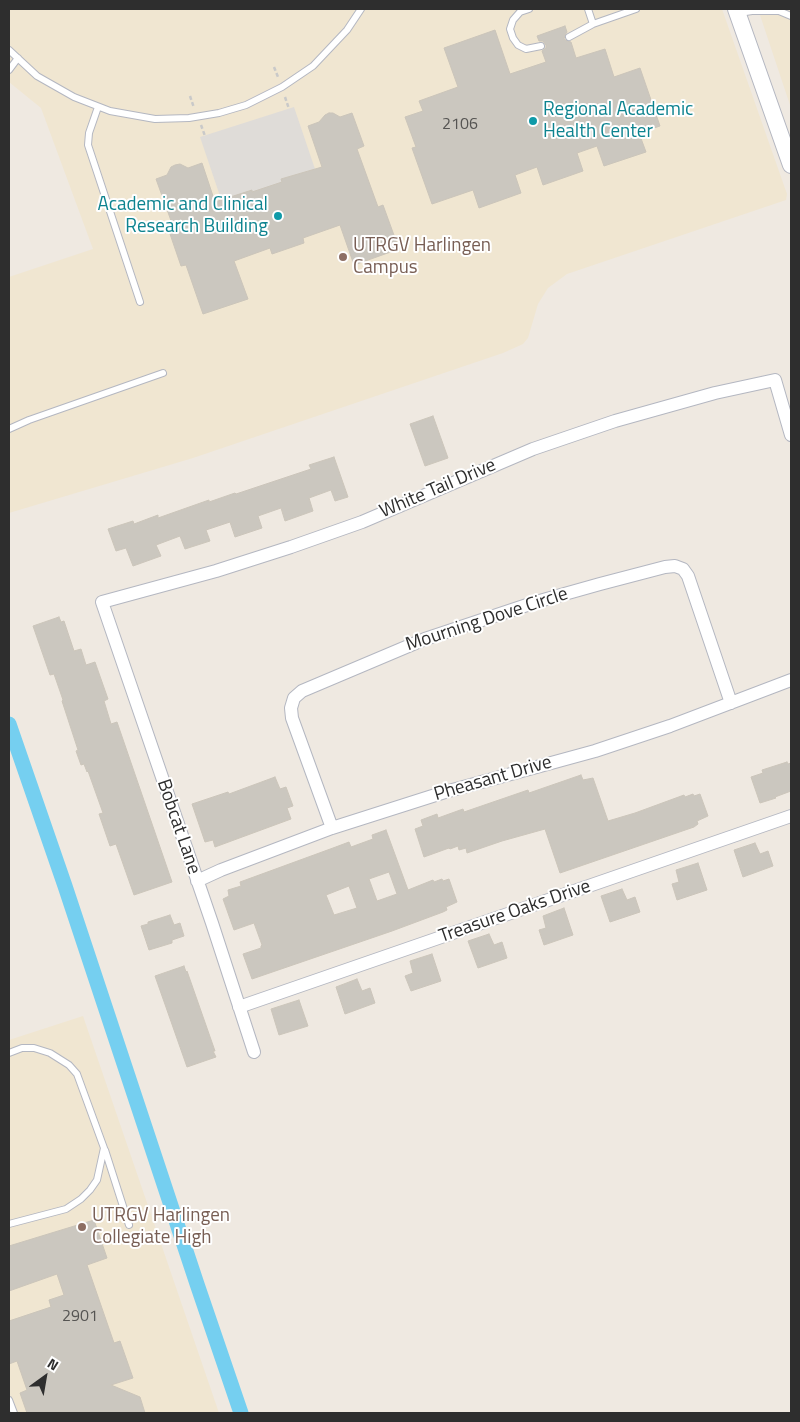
<!DOCTYPE html>
<style>
body{margin:0}
#map{position:relative;width:800px;height:1422px;overflow:hidden;background:#efe9e1;font-family:"Titillium Web",sans-serif}
canvas{display:block}
.frame{position:absolute;inset:0;border:10px solid #2e2e2e;pointer-events:none}
.north{position:absolute;left:20px;top:1352px;width:50px;height:50px;-webkit-text-stroke:4px #fff;paint-order:stroke;rotate:32deg;font-size:14px;font-weight:700;line-height:20px;text-align:center;color:#2e2e2e}
.north::after{content:'';display:block;margin:auto;width:18px;height:22px;background:#2e2e2e;clip-path:polygon(50% 0,100% 100%,50% 72%,0 100%)}
</style>
<div id="map">
<canvas width="800" height="1422"></canvas>
<div class="frame"></div>
<div class="north">N</div>
</div>
<script>
const context = document.querySelector('canvas').getContext('2d');
context.lineJoin = 'round';
function fill(path, color) { context.fillStyle = color; context.fill(path, 'evenodd'); }
const poly = rows => new Path2D(rows.map(r => 'M' + r).join(''));
function trace(path, color, width, dash) { context.strokeStyle = color; context.lineWidth = width; context.lineCap = dash ? 'butt' : 'round'; context.setLineDash(dash || []); context.stroke(path); }
function label(font, color, halo, rows, align = 'center') {
  context.font = font + ' "Titillium Web",sans-serif'; context.lineWidth = 4; context.setLineDash([]); context.textBaseline = 'middle'; context.strokeStyle = halo; context.fillStyle = color; for (const [text, x, y, turn = 0] of rows) {
    context.save(); context.translate(x, y); context.rotate((+turn || 0) * Math.PI / 180); context.textAlign = isNaN(turn) ? turn : align; if (halo) context.strokeText(text, 0, 0); context.fillText(text, 0, 0); context.restore();
  }
}
const education = poly([
 [9,9,722,9,787,194,786,200,567,274,548,288,538,304,528,338,523,344,503,353,193,458,9,513,9,277,93,249,41,108,9,82],
 [758,9,791,9,791,108],
 [83,1016,219,1413,9,1413,9,1040]
]);
const plaza = poly([
 [294,107,315,169,281,179,282,182,252,192,251,190,234,196,222,202,200,137]
]);
const canal = poly([
 [9,724,65,886,197,1284,241,1413]
]);
const building = poly([
 [565,26,567,32,565,35,564,39,567,41,571,42,576,58,605,49,614,77,640,68,660,126,639,133,646,152,604,166,597,146,577,153,583,171,543,185,537,167,515,175,521,193,479,208,473,190,432,204,412,148,416,147,405,117,423,111,419,101,458,87,444,48,495,30,510,74,546,62,542,51,546,48,546,45,543,41,539,41,537,36,565,26],
 [329,113,333,113,340,117,352,113,364,146,357,149,378,207,383,205,399,249,354,265,340,225,303,238,304,243,272,254,270,248,234,261,248,299,203,314,186,265,181,266,169,231,174,229,156,179,167,175,171,167,175,165,180,164,188,168,202,163,215,202,252,190,252,192,282,182,281,179,322,167,308,126,319,122,325,115,329,113],
 [433,416,448,458,425,466,410,424,433,416],
 [334,457,348,497,335,501,331,490,309,498,313,511,285,521,281,508,258,516,262,528,235,537,230,522,206,530,210,541,185,549,180,536,156,545,161,556,133,566,126,548,116,551,108,529,133,521,134,524,158,515,158,518,209,500,209,502,235,493,236,494,311,469,309,465,334,457],
 [59,617,61,622,64,621,74,651,81,649,86,665,95,662,108,699,104,701,111,724,117,722,172,882,134,895,116,844,110,846,99,814,103,813,88,771,87,772,84,764,81,765,76,751,78,750,62,701,63,700,54,674,50,675,33,626,59,617],
 [787,762,788,764,791,763,791,791,775,797,776,798,760,803,751,777,763,773,762,770,787,762],
 [581,775,583,780,593,778,608,821,635,813,684,795,685,797,693,794,694,796,700,794,708,816,697,821,698,824,694,827,560,873,545,829,502,841,467,853,466,848,459,850,458,846,450,849,449,848,424,857,415,829,423,826,421,820,437,814,438,818,463,809,464,812,528,790,529,793,581,775],
 [275,777,280,789,286,787,293,806,287,808,291,819,215,847,213,840,205,842,192,804,228,792,229,794,275,777],
 [386,830,408,890,433,880,434,882,442,879,443,881,449,879,457,902,446,907,447,910,443,912,392,931,252,979,243,954,261,948,261,946,262,945,254,923,234,930,223,899,229,896,228,890,241,886,240,882,333,848,349,842,351,847,373,839,372,835,386,830],
 [389,872,397,894,377,901,369,879,389,872],
 [349,886,357,908,334,915,326,895,349,886],
 [755,843,760,854,768,851,773,866,743,877,734,850,755,843],
 [698,863,707,890,677,900,672,884,679,882,676,870,698,863],
 [622,889,627,900,635,897,640,912,610,922,601,896,622,889],
 [564,908,573,935,544,945,539,930,546,928,543,916,564,908],
 [170,915,174,925,180,923,184,936,172,940,172,943,149,950,141,926,148,924,148,922,170,915],
 [489,934,494,945,502,942,507,958,478,968,468,941,489,934],
 [432,954,441,981,411,991,405,976,413,973,410,961,432,954],
 [184,966,186,972,187,971,215,1051,213,1051,216,1057,187,1067,155,976,184,966],
 [357,979,362,991,370,988,375,1003,345,1014,336,987,357,979],
 [299,1000,308,1026,279,1035,271,1009,299,1000],
 [94,1220,107,1258,87,1265,114,1343,120,1341,133,1378,111,1385,140,1397,145,1413,27,1413,20,1393,27,1390,17,1361,9,1364,9,1321,51,1307,49,1300,64,1295,57,1274,9,1291,9,1246,94,1220]
]);
const path = poly([
 [274,67,278,77],
 [190,96,194,108],
 [285,97,289,109],
 [201,125,205,136]
]);
const service = poly([
 [529,9,520,12,513,20,510,29,513,38,518,45,526,49,541,46],
 [588,9,593,24,636,9],
 [739,13,752,11,779,11,791,16],
 [569,37,593,24],
 [9,50,37,76,74,97,110,111,155,119,189,118,219,113,246,105,282,87,313,66,347,30,361,9],
 [9,70,18,58],
 [98,107,89,133,88,145,140,302],
 [9,429,29,420,163,373],
 [9,1053,22,1048,34,1048,50,1053,69,1065,77,1074,104,1148,97,1180,90,1190,81,1199,66,1209,9,1224],
 [105,1150,129,1225],
 [9,1400,14,1413]
]);
const minor = poly([
 [332,828,292,718,291,708,294,698,302,691,425,639,536,602,600,584,665,567,675,566,683,569,688,576,731,703],
 [197,881,221,870,332,828,445,792,595,751,670,726,791,680],
 [239,1007,791,816],
 [254,1052,212,923,102,602,216,571,291,547,362,522,533,449,615,421,715,393,775,380,791,435]
]);
const tertiary = poly([
 [736,9,791,165]
]);
const markers = [
 [533,121,5,"#0f9aa8"],
 [278,216,5,"#0f9aa8"],
 [343,257,5,"#8d6e63"],
 [82,1227,5,"#8d6e63"]
];
const numberNames = [
 ["2106",460,125],
 ["2901",80,1317]
];
const cultureNames = [
 ["Regional Academic",543,110],
 ["Health Center",543,132],
 ["Academic and Clinical",268,205,"right"],
 ["Research Building",268,227,"right"]
];
const educationNames = [
 ["UTRGV Harlingen",353,246],
 ["Campus",353,268],
 ["UTRGV Harlingen",92,1216],
 ["Collegiate High",92,1238]
];
const streetNames = [
 ["White Tail Drive",438,489,-23],
 ["Mourning Dove Circle",487,620,-18],
 ["Pheasant Drive",493,779,-16],
 ["Bobcat Lane",178,827,71],
 ["Treasure Oaks Drive",515,912,-19]
];
fill(education, '#f0e6d1');
fill(plaza, '#dfdcd8');
trace(canal, '#75cff0', 15);
fill(building, '#cbc7bf');
trace(building, '#cbc5ba', 1);
trace(service, '#b4b7c1', 8);
trace(minor, '#b4b7c1', 14);
trace(tertiary, '#b4b7c1', 18);
trace(path, '#c9c9c9', 2.5, [4, 2.5]);
trace(service, '#fff', 6);
trace(minor, '#fff', 12);
trace(tertiary, '#fff', 16);
for (const [x, y, r, color] of markers) { const dot = new Path2D(); dot.arc(x, y, r, 0, 2 * Math.PI); context.fillStyle = color; context.fill(dot); trace(dot, '#fff', 2); }
label('16px', '#555452', null, numberNames);
label('19px', '#0d838f', '#fff', cultureNames, 'left');
label('19px', '#785e54', '#fff', educationNames, 'left');
label('19px', '#2e2e2e', '#fff', streetNames);
</script>
